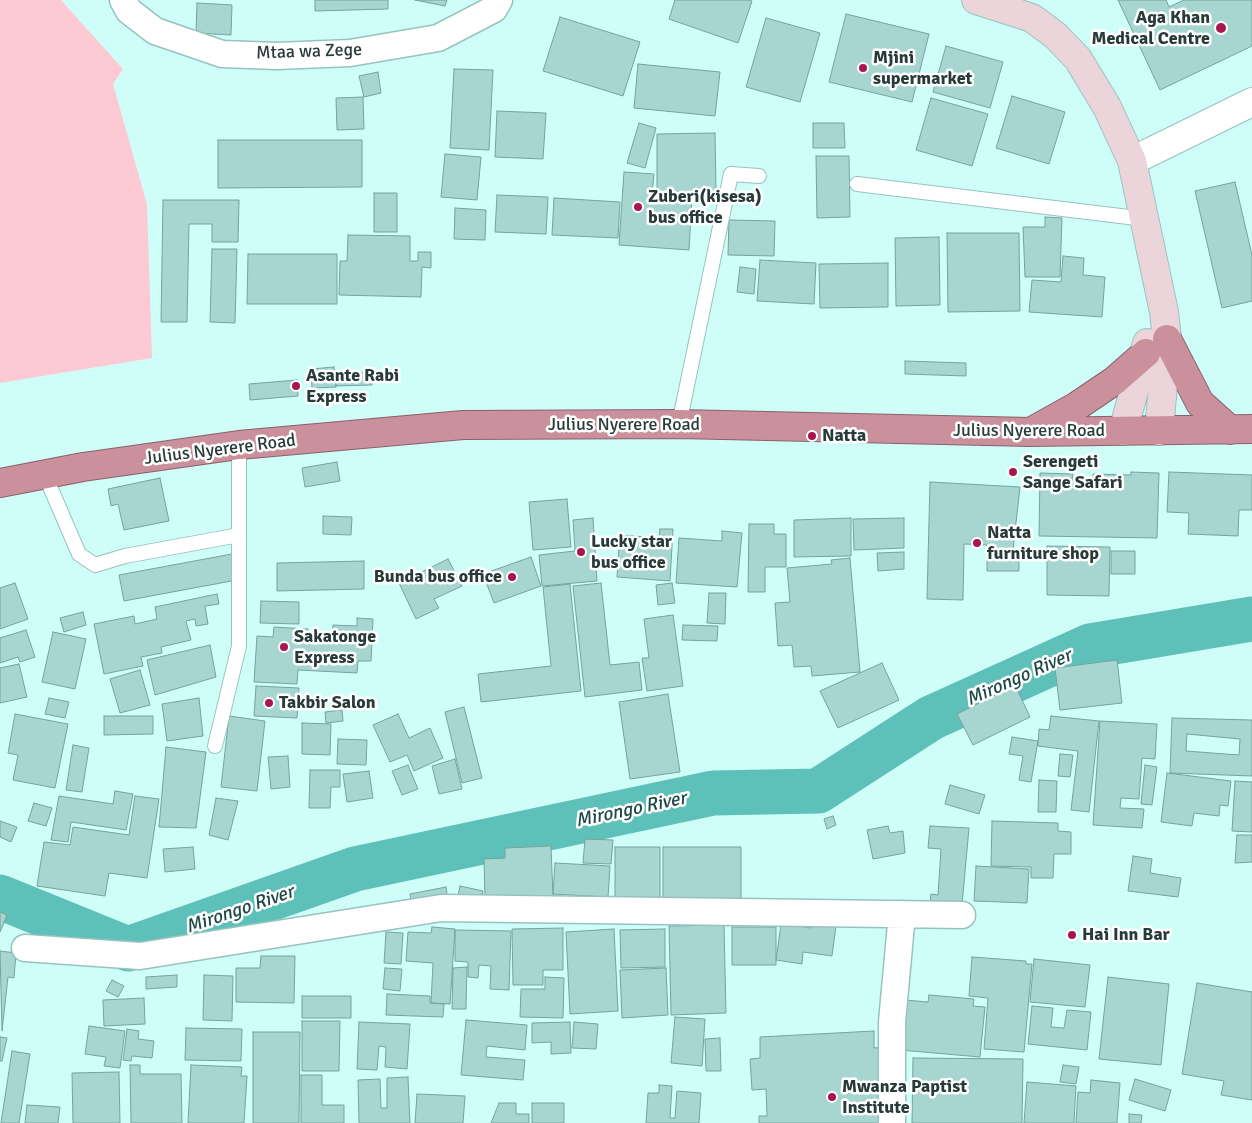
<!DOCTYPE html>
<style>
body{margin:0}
canvas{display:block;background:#cffef9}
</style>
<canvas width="1252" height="1123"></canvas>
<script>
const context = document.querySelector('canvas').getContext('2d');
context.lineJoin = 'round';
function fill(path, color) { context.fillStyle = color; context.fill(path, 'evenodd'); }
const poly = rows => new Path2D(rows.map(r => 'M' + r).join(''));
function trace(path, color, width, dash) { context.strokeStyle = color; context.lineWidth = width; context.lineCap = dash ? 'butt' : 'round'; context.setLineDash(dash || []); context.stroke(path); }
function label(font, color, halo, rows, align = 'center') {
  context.font = font + ' Signika,sans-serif'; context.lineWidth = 5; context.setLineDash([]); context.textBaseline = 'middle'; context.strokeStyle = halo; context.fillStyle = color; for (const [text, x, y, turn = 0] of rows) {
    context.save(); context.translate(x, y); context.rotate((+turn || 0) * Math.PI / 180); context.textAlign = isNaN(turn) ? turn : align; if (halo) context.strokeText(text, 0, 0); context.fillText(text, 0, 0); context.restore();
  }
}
const green = poly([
 [0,0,61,0,123,69,113,84,147,204,152,358,0,383]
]);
const river = poly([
 [0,897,128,949,355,869,713,793,818,791,931,718,1090,646,1252,619]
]);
const building = poly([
 [315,0,388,0,388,9,315,11,315,0],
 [415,0,447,0,445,6,415,0],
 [675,0,748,0,752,1,738,43,669,19,675,0],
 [1118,0,1166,0,1169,7,1184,0,1252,0,1252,46,1160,90,1118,0],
 [197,3,232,5,231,35,196,33,197,3],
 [846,14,929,34,912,102,829,82,846,14],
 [560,17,640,42,623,96,543,71,560,17],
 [766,18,820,33,800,102,746,87,766,18],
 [946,46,1003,62,990,108,933,92,946,46],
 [638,64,720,72,715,116,634,108,638,64],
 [454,69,493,70,489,150,450,148,454,69],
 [378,72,381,93,364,97,359,76,378,72],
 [1012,96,1065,112,1049,164,996,148,1012,96],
 [363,97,364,129,337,130,336,98,363,97],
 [931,98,988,114,972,166,916,150,931,98],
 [497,111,546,113,543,159,495,157,497,111],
 [639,123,656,128,645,168,627,163,639,123],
 [813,123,844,123,845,148,813,148,813,123],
 [715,133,716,191,657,192,657,134,715,133],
 [218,140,362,140,362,187,218,188,218,140],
 [445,154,481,157,477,200,441,197,445,154],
 [816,156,849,156,850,217,817,218,816,156],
 [624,172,654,174,652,194,692,196,689,250,619,245,624,172],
 [1235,182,1252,255,1252,301,1222,308,1195,191,1235,182],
 [374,193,397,193,397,232,374,232,374,193],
 [497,195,548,197,546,234,495,232,497,195],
 [554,198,620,202,618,238,552,235,554,198],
 [163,200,239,200,238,242,212,242,212,224,189,224,187,322,161,322,163,200],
 [455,208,486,210,485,240,454,239,455,208],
 [1045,217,1062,218,1060,277,1025,277,1023,227,1045,227,1045,217],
 [729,220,775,221,774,256,728,255,729,220],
 [947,233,1019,233,1020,311,948,312,947,233],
 [348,235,410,236,410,261,418,261,418,252,431,252,431,268,422,267,421,297,339,295,340,261,347,261,348,235],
 [939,237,940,305,896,306,895,238,939,237],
 [212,249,237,249,235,323,210,322,212,249],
 [248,254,337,254,337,304,247,304,248,254],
 [1063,256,1084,258,1083,275,1105,277,1102,317,1029,312,1032,280,1061,282,1063,256],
 [760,260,816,263,814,304,757,301,760,260],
 [888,263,888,307,820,308,819,264,888,263],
 [740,267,756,269,754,294,737,292,740,267],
 [905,361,966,363,966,376,905,374,905,361],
 [334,367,336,387,312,388,311,369,334,367],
 [372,372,372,385,336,386,336,373,372,372],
 [297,380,298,396,250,400,249,384,297,380],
 [337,462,340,481,305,487,302,468,337,462],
 [1131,472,1159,473,1157,538,1039,536,1040,473,1073,474,1072,479,1093,479,1093,474,1131,475,1131,472],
 [1169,472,1252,475,1252,510,1239,510,1238,536,1188,534,1189,513,1167,512,1169,472],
 [160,478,169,521,124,530,118,504,111,506,108,489,160,478],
 [930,482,1020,487,1012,559,1019,560,1019,571,987,571,987,545,964,544,963,600,927,599,930,482],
 [567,499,571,547,533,550,529,502,567,499],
 [323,516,352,517,351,535,323,534,323,516],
 [593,518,597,581,542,586,539,555,575,551,573,520,593,518],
 [851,518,851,556,794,557,794,520,851,518],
 [904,518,904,548,854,550,853,519,904,518],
 [749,524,774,524,774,534,786,534,786,567,765,567,765,592,748,592,749,524],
 [660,529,673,529,670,581,617,577,620,535,659,538,660,529],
 [722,531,742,533,737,587,676,583,679,538,722,541,722,531],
 [1047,546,1110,547,1109,596,1047,595,1047,546],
 [1111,551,1135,551,1135,574,1111,574,1111,551],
 [904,552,904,569,878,571,877,553,904,552],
 [232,554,237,580,124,601,119,575,232,554],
 [531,557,541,586,494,603,483,574,531,557],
 [850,558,860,672,812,676,811,666,794,667,792,645,778,646,775,603,790,602,787,568,832,564,831,560,850,558],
 [448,559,462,586,434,599,439,608,416,619,399,583,448,559],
 [364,561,364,589,277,591,277,563,364,561],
 [15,583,28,619,0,629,0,588,15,583],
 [601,583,610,665,639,662,642,690,585,697,573,586,601,583],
 [672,583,675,603,658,605,656,585,672,583],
 [570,584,581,691,481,702,478,674,551,666,543,587,570,584],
 [709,593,726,593,725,624,707,623,709,593],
 [217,594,219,604,205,606,208,624,196,626,195,619,186,621,191,640,161,647,162,653,141,657,143,666,104,674,94,624,134,616,135,624,157,619,155,607,217,594],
 [261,601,299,602,299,624,260,623,261,601],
 [83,612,86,625,64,632,60,618,83,612],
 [673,615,683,686,647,691,642,658,649,658,644,619,673,615],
 [357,618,373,619,371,661,358,661,357,673,298,670,297,684,254,682,257,636,273,637,274,627,308,629,307,638,332,640,333,625,357,626,357,618],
 [683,625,718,626,717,641,682,640,683,625],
 [26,630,35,657,20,662,18,657,0,663,0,638,26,630],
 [53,632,86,639,75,689,42,682,53,632],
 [210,645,216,677,155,695,147,660,210,645],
 [1117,660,1122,703,1060,710,1055,668,1117,660],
 [882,663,899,700,838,728,820,691,882,663],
 [19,664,27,697,0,703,0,668,19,664],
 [140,670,150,705,120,713,110,679,140,670],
 [1015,685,1030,717,973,745,957,714,1015,685],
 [256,686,299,688,297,718,254,716,256,686],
 [668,694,680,772,630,779,619,702,668,694],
 [49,698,69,702,65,718,45,714,49,698],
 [199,698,203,736,167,741,162,704,199,698],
 [464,707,482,778,462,783,445,712,464,707],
 [342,710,343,721,326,723,325,712,342,710],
 [15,714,68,724,55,788,13,780,18,755,8,753,15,714],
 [398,714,409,738,430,728,443,758,414,771,407,755,390,762,373,725,398,714],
 [104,716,153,716,153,734,104,735,104,716],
 [229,716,265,721,257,791,221,787,229,716],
 [1051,716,1099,721,1089,812,1071,810,1078,751,1038,746,1039,729,1049,730,1051,716],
 [1172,718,1252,720,1252,776,1170,773,1172,718],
 [1187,734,1240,739,1239,755,1186,751,1187,734],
 [1100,721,1157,724,1155,759,1142,758,1139,799,1121,798,1120,808,1144,809,1142,828,1093,825,1100,721],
 [302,723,331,724,330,755,302,754,302,723],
 [1012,737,1038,741,1031,782,1019,780,1023,756,1009,754,1012,737],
 [338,739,367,740,366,765,337,764,338,739],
 [73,745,89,748,82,792,66,790,73,745],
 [166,747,206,752,196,828,159,827,166,747],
 [1060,754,1073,755,1070,777,1058,776,1060,754],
 [288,756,290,787,271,789,268,757,288,756],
 [455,759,462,789,439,794,432,766,455,759],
 [408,765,418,789,402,795,392,771,408,765],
 [1145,765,1157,767,1152,805,1141,804,1145,765],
 [310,770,340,770,340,787,331,787,330,808,309,808,310,770],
 [369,771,373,798,347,802,343,774,369,771],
 [1167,773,1231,781,1228,806,1220,805,1219,816,1194,813,1192,826,1161,822,1167,773],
 [1039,780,1057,781,1056,812,1038,812,1039,780],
 [1235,781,1252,782,1252,832,1232,831,1235,781],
 [950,785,985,795,979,814,945,804,950,785],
 [115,791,133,794,126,830,71,822,68,842,51,840,59,796,113,804,115,791],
 [135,796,159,799,147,878,109,873,105,896,37,886,44,842,70,845,73,827,129,835,135,796],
 [216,798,238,801,228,840,209,835,216,798],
 [34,803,52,808,46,826,28,821,34,803],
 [833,816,836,825,827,829,824,819,833,816],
 [0,821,17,827,11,842,0,837,0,821],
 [992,821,1058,823,1058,831,1071,832,1071,854,1054,854,1053,878,1031,878,1031,867,991,866,992,821],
 [888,826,890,833,903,831,905,853,873,859,867,830,888,826],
 [930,826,969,828,962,905,930,904,931,894,938,895,941,849,928,848,930,826],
 [1237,835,1252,835,1252,862,1235,863,1237,835],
 [585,839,613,840,611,864,583,863,585,839],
 [551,846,553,896,485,898,484,859,505,858,505,848,551,846],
 [193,847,195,869,165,872,163,849,193,847],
 [615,847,660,847,660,902,615,901,615,847],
 [663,847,741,847,741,902,663,902,663,847],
 [1133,856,1152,859,1150,873,1181,878,1178,897,1128,891,1133,856],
 [555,863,610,866,608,897,553,894,555,863],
 [976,866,1029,869,1027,903,974,901,976,866],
 [460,886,483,891,480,906,457,901,460,886],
 [446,887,448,902,412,908,410,894,446,887],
 [0,912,7,915,0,932,0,912],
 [782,917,793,925,811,928,812,923,836,926,832,956,803,952,802,964,776,960,782,917],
 [724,925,726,1013,671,1015,669,926,724,925],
 [432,927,455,929,450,1004,431,1003,433,963,406,961,408,932,431,933,432,927],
 [732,927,776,927,776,965,732,965,732,927],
 [563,928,563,970,543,970,543,985,513,985,512,929,563,928],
 [614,929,618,1011,570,1014,566,932,614,929],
 [665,929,665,967,621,968,620,930,665,929],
 [455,930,511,931,509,990,490,989,491,966,479,965,478,978,468,977,468,962,455,961,455,930],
 [386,932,403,933,401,964,384,963,386,932],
 [0,951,16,953,14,978,8,977,2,1031,0,951],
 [261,956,295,956,294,1003,236,1002,236,968,260,968,261,956],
 [972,957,1026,961,1026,964,1032,964,1024,1052,984,1049,988,998,969,996,972,957],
 [1034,959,1090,965,1085,1007,1030,1002,1034,959],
 [467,967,466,1009,452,1009,453,968,467,967],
 [385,968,402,969,400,991,383,989,385,968],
 [666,968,668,1015,622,1018,620,970,666,968],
 [177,975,177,987,146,989,146,977,177,975],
 [204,975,233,976,232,1021,203,1020,204,975],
 [545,977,564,978,563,1018,520,1017,521,989,545,989,545,977],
 [1108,977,1169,984,1161,1065,1099,1059,1108,977],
 [112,980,124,986,118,997,106,991,112,980],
 [1197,983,1252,992,1252,1100,1221,1095,1224,1081,1182,1074,1197,983],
 [387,994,430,996,430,1003,444,1004,443,1017,386,1015,387,994],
 [929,995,974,999,973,1006,985,1007,980,1057,900,1050,905,1000,928,1002,929,995],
 [302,996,351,996,351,1018,302,1018,302,996],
 [144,998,145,1024,104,1026,103,1000,144,998],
 [1032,1006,1053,1008,1051,1027,1064,1028,1067,1010,1091,1012,1087,1050,1028,1044,1032,1006],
 [675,1017,705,1019,702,1066,671,1063,675,1017],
 [466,1020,527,1025,525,1050,487,1046,486,1057,525,1060,523,1080,461,1075,466,1020],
 [302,1021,340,1021,339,1071,302,1071,302,1021],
 [359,1022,410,1024,407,1069,385,1067,386,1047,379,1046,377,1070,357,1069,359,1022],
 [570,1022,571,1053,551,1054,551,1042,532,1043,532,1023,570,1022],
 [574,1022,598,1024,596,1049,572,1048,574,1022],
 [89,1026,125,1031,120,1068,104,1066,106,1057,85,1054,89,1026],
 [186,1028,242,1029,241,1061,185,1060,186,1028],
 [127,1029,139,1031,138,1039,154,1041,152,1058,132,1056,131,1061,123,1060,127,1029],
 [874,1031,874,1048,885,1047,888,1123,759,1123,759,1116,767,1116,766,1089,752,1090,750,1059,760,1058,760,1037,874,1031],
 [253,1032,300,1032,299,1123,253,1123,253,1032],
 [0,1037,7,1038,2,1061,0,1061,0,1037],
 [720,1038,721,1071,706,1071,705,1039,720,1038],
 [12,1051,30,1054,19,1123,1,1123,12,1051],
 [913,1058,1023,1059,1022,1123,912,1123,913,1058],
 [130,1065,140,1065,140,1074,181,1074,182,1123,131,1123,130,1065],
 [191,1065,242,1067,241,1076,247,1076,244,1123,188,1123,191,1065],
 [1063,1065,1079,1067,1076,1084,1060,1082,1063,1065],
 [119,1072,120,1123,73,1123,72,1073,119,1072],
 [301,1075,322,1075,322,1105,344,1105,344,1123,301,1123,301,1075],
 [408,1077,410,1123,359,1123,358,1080,380,1079,381,1108,387,1108,387,1078,408,1077],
 [1135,1079,1171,1090,1165,1111,1129,1100,1135,1079],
 [1091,1080,1120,1083,1117,1123,1076,1123,1078,1092,1090,1093,1091,1080],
 [1027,1082,1076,1086,1074,1123,1024,1123,1027,1082],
 [659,1085,672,1086,670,1118,675,1118,677,1091,701,1093,699,1123,646,1123,648,1093,659,1093,659,1085],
 [417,1094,465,1096,463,1123,415,1123,417,1094],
 [499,1103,516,1103,516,1114,529,1114,529,1123,491,1123,499,1103],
 [532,1103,564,1103,564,1123,532,1123,532,1103],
 [27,1105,60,1107,58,1123,25,1123,27,1105],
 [1129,1114,1142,1115,1141,1123,1129,1123,1129,1114]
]);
const service = poly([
 [857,184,1145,219],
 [679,424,731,174,759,176],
 [45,475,79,554,95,565,125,556,239,535],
 [215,746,239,646,239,445]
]);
const minor = poly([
 [123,0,129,11,155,31,222,54,277,56,350,53,438,38,494,9,499,0],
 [25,948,140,956,441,908,962,915],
 [892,1123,892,1022,902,914]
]);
const tertiary = poly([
 [1132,161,1252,102]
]);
const secondary = poly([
 [976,0,1032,18,1056,36,1078,59,1107,107,1132,161,1164,312,1167,339,1159,431],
 [1123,431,1147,343]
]);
const trunk = poly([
 [1167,339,1200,403,1230,430],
 [1034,430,1077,406,1114,381,1146,353],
 [0,483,83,467,239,445,463,425,679,424,1030,432,1252,429]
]);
const markers = [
 [1221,28,6,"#a8154f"],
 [863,68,5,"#a8154f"],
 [638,207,5,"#a8154f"],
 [296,386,5,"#a8154f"],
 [812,436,5,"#a8154f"],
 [1013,472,5,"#a8154f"],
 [977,543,5,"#a8154f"],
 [581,552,5,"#a8154f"],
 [512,577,5,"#a8154f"],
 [284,647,5,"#a8154f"],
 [269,703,5,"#a8154f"],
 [1072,935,5,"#a8154f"],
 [832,1097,5,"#a8154f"]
];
const poiNames = [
 ["Aga Khan",1210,18,"right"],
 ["Medical Centre",1210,39,"right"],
 ["Mjini",873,58],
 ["supermarket",873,79],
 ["Zuberi(kisesa)",648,197],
 ["bus office",648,218],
 ["Asante Rabi",306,376],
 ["Express",306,397],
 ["Natta",822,436],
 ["Serengeti",1023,462],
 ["Sange Safari",1023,483],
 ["Natta",987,533],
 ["furniture shop",987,554],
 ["Lucky star",591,542],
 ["bus office",591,563],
 ["Bunda bus office",502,577,"right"],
 ["Sakatonge",294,637],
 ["Express",294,658],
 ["Takbir Salon",279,703],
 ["Hai Inn Bar",1082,935],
 ["Mwanza Paptist",842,1087],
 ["Institute",842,1108]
];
const streetNames = [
 ["Mtaa wa Zege",309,52,-2],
 ["Julius Nyerere Road",624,425],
 ["Julius Nyerere Road",1029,431],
 ["Julius Nyerere Road",220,450,-7]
];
const waterNames = [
 ["Mirongo River",1019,678,-24],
 ["Mirongo River",631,810,-12],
 ["Mirongo River",240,910,-19]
];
fill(green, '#fdcad4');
trace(river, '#5ec1b9', 45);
fill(building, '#a7d5d0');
trace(building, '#76a29e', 1);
trace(service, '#96c3bf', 16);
trace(minor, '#96c3bf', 29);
trace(tertiary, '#96c3bf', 30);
trace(secondary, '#96c3bf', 30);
trace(trunk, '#89606a', 30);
trace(service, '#fff', 14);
trace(minor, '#fff', 26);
trace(tertiary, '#fff', 28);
trace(secondary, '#ebd5da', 28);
trace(trunk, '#ca909c', 28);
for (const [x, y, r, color] of markers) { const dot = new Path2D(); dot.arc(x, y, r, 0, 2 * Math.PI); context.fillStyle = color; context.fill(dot); trace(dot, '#fff', 2); }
label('bold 18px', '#283b39', '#fff', poiNames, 'left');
label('18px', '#283b39', '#fff', streetNames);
label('italic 19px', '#1c4945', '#fff', waterNames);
</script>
